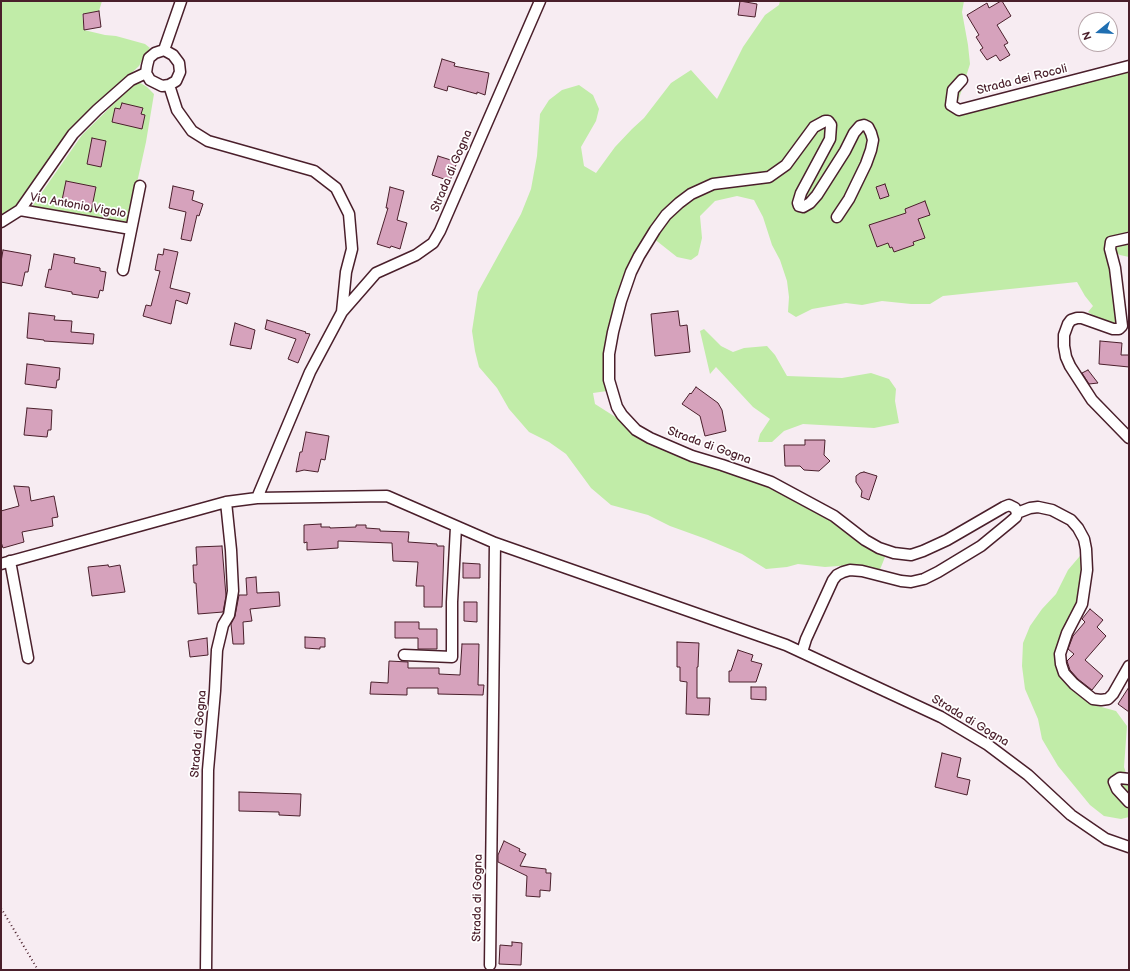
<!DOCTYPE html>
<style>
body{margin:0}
#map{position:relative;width:1130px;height:971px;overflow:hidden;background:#f7ecf2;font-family:"Balsamiq Sans",sans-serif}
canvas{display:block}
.frame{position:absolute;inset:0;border:2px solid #4a1f2b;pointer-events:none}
.north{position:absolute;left:1078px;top:12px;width:40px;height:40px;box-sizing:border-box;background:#fff;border:1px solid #b7a5aa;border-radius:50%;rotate:252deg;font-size:11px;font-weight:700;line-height:16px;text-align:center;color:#4a1f2b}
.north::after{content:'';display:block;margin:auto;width:14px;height:18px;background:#1f6fb2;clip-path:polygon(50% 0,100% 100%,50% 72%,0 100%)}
</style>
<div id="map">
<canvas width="1130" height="971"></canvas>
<div class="frame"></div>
<div class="north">N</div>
</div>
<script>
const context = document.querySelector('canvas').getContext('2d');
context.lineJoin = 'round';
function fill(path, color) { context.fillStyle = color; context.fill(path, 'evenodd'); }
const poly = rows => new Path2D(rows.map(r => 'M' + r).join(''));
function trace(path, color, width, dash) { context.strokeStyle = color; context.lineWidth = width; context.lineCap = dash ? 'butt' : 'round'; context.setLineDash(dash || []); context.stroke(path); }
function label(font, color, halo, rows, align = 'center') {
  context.font = font + ' "Balsamiq Sans",sans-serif'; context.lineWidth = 3.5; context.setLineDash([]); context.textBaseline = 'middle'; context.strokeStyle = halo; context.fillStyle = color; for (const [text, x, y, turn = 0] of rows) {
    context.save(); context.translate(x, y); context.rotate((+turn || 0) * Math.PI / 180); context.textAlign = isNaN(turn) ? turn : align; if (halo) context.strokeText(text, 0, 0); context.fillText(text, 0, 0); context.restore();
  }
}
const green = poly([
 [1,1,102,1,99,11,82,14,84,30,105,35,116,36,145,44,150,48,145,55,139,66,72,130,8,219,1,223],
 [780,1,964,1,962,12,968,45,970,64,956,108,959,110,1129,71,1129,257,1120,255,1110,250,1123,322,1113,329,1088,312,1093,306,1085,296,1077,282,943,296,930,304,911,304,882,301,862,305,846,303,812,309,796,317,788,312,789,297,787,281,780,260,772,245,763,217,754,200,737,196,715,201,700,216,702,238,698,255,691,260,677,257,653,238,639,261,610,331,614,390,593,393,595,404,617,418,650,435,779,487,885,557,879,572,851,565,825,567,798,564,787,567,766,569,742,554,706,539,670,526,648,515,611,505,591,488,566,454,549,442,529,432,509,409,497,388,479,367,475,351,472,331,478,292,521,214,531,189,537,156,540,114,549,100,562,90,579,85,593,95,599,109,596,121,581,147,584,166,596,173,615,147,632,129,644,118,671,83,691,70,717,99,743,47,765,15,779,5],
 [137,81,147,87,154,94,146,142,127,228,31,208,82,135],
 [704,329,721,346,733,352,744,348,767,346,775,355,787,376,842,378,871,373,889,379,896,389,895,401,899,423,874,428,803,424,784,431,772,442,758,442,760,434,770,419,753,407,716,367,710,374,700,331],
 [1085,550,1080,609,1059,639,1058,660,1082,696,1094,705,1116,711,1127,726,1124,767,1129,782,1129,817,1121,819,1104,816,1090,805,1058,766,1042,739,1038,719,1025,689,1022,666,1023,643,1030,626,1042,609,1056,594,1068,570]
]);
const building = poly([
 [740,1,757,4,755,17,738,15,740,1],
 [1001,1,1002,1,1011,16,997,25,1008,43,1004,45,1010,55,1000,61,996,55,987,60,980,50,983,48,976,37,979,35,967,15,987,3,989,8,1001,1],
 [99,11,101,27,84,30,83,14,99,11],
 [442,59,455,63,454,66,489,73,485,95,477,92,477,94,448,86,447,91,434,87,442,59],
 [122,103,143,108,141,114,145,115,142,129,112,122,115,108,120,109,122,103],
 [92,138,106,141,101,167,87,164,92,138],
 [438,156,457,162,450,181,432,175,438,156],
 [66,181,96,187,91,212,61,205,66,181],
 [885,184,889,196,880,199,876,187,885,184],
 [173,186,194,191,192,200,203,204,199,216,197,215,191,241,181,239,186,212,169,208,173,186],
 [390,187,404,191,397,220,407,223,400,249,391,246,390,248,377,244,388,208,386,208,390,187],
 [925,201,930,215,918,219,925,238,913,242,914,245,894,252,892,247,890,248,888,243,877,247,869,225,906,213,905,209,925,201],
 [164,249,178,252,170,288,190,293,187,304,176,300,171,324,143,316,146,305,151,306,160,271,155,270,158,254,163,255,164,249],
 [3,250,31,255,28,272,25,272,22,286,1,282,1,262,3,250],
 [54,254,75,258,74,263,100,268,100,271,106,272,103,291,100,290,98,298,72,294,72,292,45,287,49,269,51,270,54,254],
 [678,311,680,326,687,325,690,352,655,356,651,314,678,311],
 [29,313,55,316,54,320,72,321,71,332,94,334,93,344,44,341,44,340,27,338,29,313],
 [267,320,306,332,305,333,310,334,298,363,288,359,296,339,265,329,267,320],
 [235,323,255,330,251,349,230,345,235,323],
 [1100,341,1122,343,1121,355,1129,355,1129,367,1099,364,1100,341],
 [27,364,60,368,59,380,57,380,56,388,25,384,27,364],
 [1088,370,1098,383,1089,384,1082,373,1088,370],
 [696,387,718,403,722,410,726,431,705,436,700,416,682,404,690,393,691,394,696,387],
 [27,408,52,410,51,430,48,430,47,437,24,435,27,408],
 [306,432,329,436,325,460,321,459,318,472,304,470,296,472,300,452,302,452,306,432],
 [805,440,825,440,824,455,830,461,819,471,804,470,800,466,785,466,784,445,805,445,805,440],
 [864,472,877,476,869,500,861,497,862,491,856,482,856,476,860,473,864,472],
 [14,486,29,487,31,501,54,496,58,517,52,518,53,526,22,532,24,542,3,548,1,542,1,511,19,506,14,486],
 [321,524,321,527,330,527,330,528,356,527,356,525,366,525,366,528,380,529,380,531,409,532,408,542,437,544,437,546,444,546,442,607,424,607,424,586,416,586,418,562,393,561,392,543,338,541,338,548,307,550,307,542,304,543,304,525,321,524],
 [222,546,226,596,223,612,198,614,196,583,194,583,193,565,197,565,196,547,222,546],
 [463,563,480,564,480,578,463,578,463,563],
 [108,565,109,567,120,565,125,592,92,596,88,567,108,565],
 [256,577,257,593,279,592,280,606,250,609,252,621,243,622,244,644,233,644,231,624,235,616,239,595,247,595,246,578,256,577],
 [464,602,477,602,477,622,464,621,464,602],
 [1090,609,1103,620,1097,627,1106,636,1085,660,1103,676,1092,690,1078,679,1070,670,1067,661,1074,654,1068,649,1073,636,1085,622,1082,619,1090,609],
 [395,622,419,622,419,629,437,629,437,649,418,649,418,638,395,638,395,622],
 [305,637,325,638,325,647,320,647,320,649,305,648,305,637],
 [207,638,208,655,190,657,188,641,207,638],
 [677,642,699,643,698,667,697,667,697,698,710,698,709,715,686,714,687,682,680,681,680,667,677,667,677,642],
 [462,644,479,644,478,685,484,685,483,695,438,694,438,688,407,688,407,695,370,694,371,682,388,683,389,661,408,662,408,668,439,668,439,674,460,675,462,644],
 [738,650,753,655,751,661,762,664,756,682,729,682,729,671,731,671,738,650],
 [751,687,766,687,766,700,751,699,751,687],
 [1129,687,1129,712,1118,704,1129,687],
 [942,753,961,758,957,777,970,780,967,795,935,787,942,753],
 [239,792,301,794,300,816,279,815,279,812,239,811,239,792],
 [504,841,520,849,519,851,526,854,520,866,546,869,546,873,551,873,550,891,540,890,540,897,526,896,527,876,498,862,498,855,504,841],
 [512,942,522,943,521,965,499,964,500,945,512,946,512,942]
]);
const path = poly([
 [1,908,38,970]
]);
const street = poly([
 [164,50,173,55,179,63,180,72,176,81,169,85,162,86,150,80,146,73,147,66,149,58,155,53,164,50],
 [164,50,181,1],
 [962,80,953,90,951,105,959,110,1129,66],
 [169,85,177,110,192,131,208,141,314,171,336,188,349,214,352,249,346,272,342,312],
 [20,210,131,229],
 [837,217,849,199,866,164,871,150,873,140,871,133,868,127,864,125,860,126,854,133,845,151,817,195,810,203,803,207,799,206,798,203,801,193,830,139,831,125,828,121,825,121,814,127,786,165,769,177,713,184,691,194,679,203,666,215,655,230,639,256,631,272,621,301,613,332,609,354,609,380,617,407,622,415,636,430,650,438,692,456,722,465,771,482,834,516,865,540,879,548,894,553,911,555,923,551,947,540,1004,507,1009,505,1015,508,1017,513],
 [1,222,20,210,73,134,97,110,131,80,146,73],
 [1129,238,1111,242,1110,249,1115,268,1122,326,1119,329,1113,329,1082,318,1077,318,1071,320,1068,324,1064,335,1064,346,1066,357,1070,366,1092,400,1129,438],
 [123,270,140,186],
 [257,498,310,372,342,312,376,273,416,255,433,243,440,231,540,1],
 [10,561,28,658],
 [1,564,226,502,257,498,387,496,495,543,786,645,941,717,988,745,1028,775,1071,815,1106,839,1129,847],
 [802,652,806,639,833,580,837,575,843,572,850,570,862,571,901,581,911,582,924,579,938,572,981,546,1009,523,1016,517,1017,513,1030,508,1038,507,1052,510,1071,520,1078,528,1084,539,1086,549,1087,570,1082,604,1067,633,1060,654,1061,664,1064,673,1074,684,1093,699,1101,700,1108,699,1113,694,1129,666],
 [404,655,452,657,452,602,456,527],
 [1129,779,1120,778,1114,782,1117,789,1129,802],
 [490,965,495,543],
 [206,970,208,770,215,691,217,650,223,625,229,615,233,591,231,550,226,502]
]);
const streetNames = [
 ["Strada dei Rocoli",1022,80,-14],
 ["Strada di Gogna",452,171,-67],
 ["Via Antonio Vigolo",78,206,10],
 ["Strada di Gogna",709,446,20],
 ["Strada di Gogna",970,721,31],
 ["Strada di Gogna",199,734,-85],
 ["Strada di Gogna",478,898,-89]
];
fill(green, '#c1eca8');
fill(building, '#d6a2bc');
trace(building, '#4a1f2b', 1);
trace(street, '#4a1f2b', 13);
trace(path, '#4a1f2b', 2, [1, 3]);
trace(street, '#fff', 10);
label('12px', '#4a1f2b', '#fff', streetNames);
</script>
